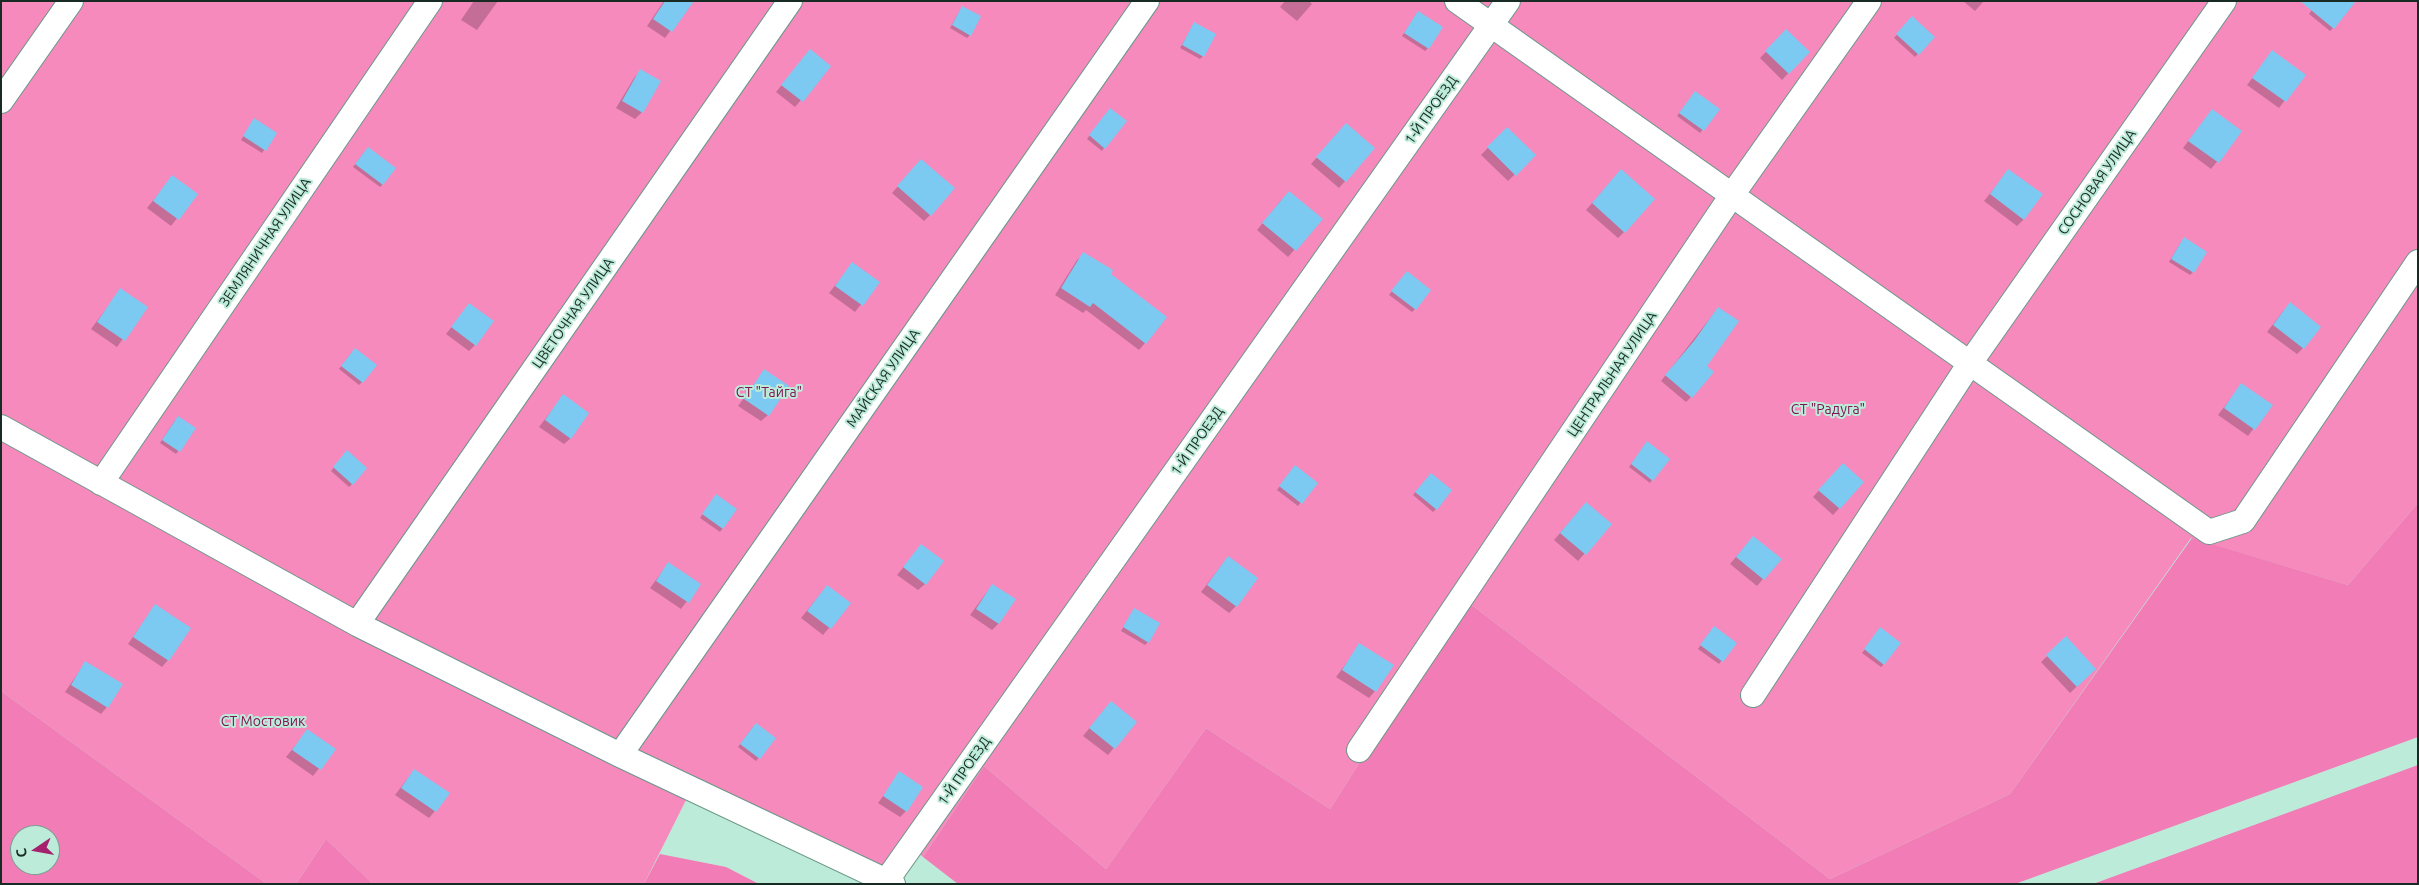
<!DOCTYPE html>
<meta charset="utf-8">
<style>
body{margin:0}
#map{position:relative;width:2419px;height:885px;overflow:hidden;background:#bdebda;font-family:Ubuntu,sans-serif}
canvas{display:block}
.frame{position:absolute;inset:0;border:2px solid #182a24;pointer-events:none}
.north{position:absolute;left:10px;top:825px;width:50px;height:50px;box-sizing:border-box;background:#bdebda;border:1px solid #7b9e91;border-radius:50%;rotate:258deg;font-size:14px;font-weight:700;line-height:20px;text-align:center;color:#182a24}
.north::after{content:'';display:block;margin:auto;width:18px;height:22px;background:#a5216d;clip-path:polygon(50% 0,100% 100%,50% 72%,0 100%)}
</style>
<div id="map">
<canvas width="2419" height="885"></canvas>
<div class="frame"></div>
<div class="north">С</div>
</div>
<script>
const context = document.querySelector('canvas').getContext('2d');
context.lineJoin = 'round';
function fill(path, color) { context.fillStyle = color; context.fill(path, 'evenodd'); }
const poly = rows => new Path2D(rows.map(r => 'M' + r).join(''));
function trace(path, color, width, dash) { context.strokeStyle = color; context.lineWidth = width; context.lineCap = dash ? 'butt' : 'round'; context.setLineDash(dash || []); context.stroke(path); }
function label(font, color, halo, rows, align = 'center') {
  context.font = font + ' Ubuntu,sans-serif'; context.lineWidth = 4; context.setLineDash([]); context.textBaseline = 'middle'; context.strokeStyle = halo; context.fillStyle = color; for (const [text, x, y, turn = 0] of rows) {
    context.save(); context.translate(x, y); context.rotate((+turn || 0) * Math.PI / 180); context.textAlign = isNaN(turn) ? turn : align; if (halo) context.strokeText(text, 0, 0); context.fillText(text, 0, 0); context.restore();
  }
}
const green = poly([
 [1,1,2418,1,2418,503,2348,585,2191,538,2010,794,1830,879,1464,599,1330,809,1206,728,1106,869,984,766,923,857,911,847,887,880,692,788,644,884,373,884,326,839,296,884,267,884,1,691]
]);
const forest = poly([
 [2418,503,2418,737,2015,884,958,884,923,857,984,766,1106,869,1206,728,1330,809,1464,599,1830,879,2010,794,2192,538,2348,585],
 [1,691,267,884,1,884],
 [20,835,50,835,50,865,20,865],
 [2418,765,2418,884,2093,884],
 [326,839,373,884,296,884],
 [660,854,726,867,759,884,644,884]
]);
const shadow = poly([
 [474,1,498,1,477,30,461,20],
 [664,1,691,3,665,38,647,26],
 [1285,1,1309,1,1312,4,1297,21,1280,7],
 [1963,1,1984,1,1975,11],
 [2318,1,2333,28,2330,31,2309,14],
 [960,10,970,35,967,38,950,28],
 [1416,15,1428,48,1425,51,1402,36],
 [1912,18,1933,37,1915,57,1894,38],
 [1192,27,1203,56,1200,59,1180,48],
 [1786,31,1808,52,1782,80,1760,58],
 [810,51,829,67,795,107,776,92],
 [2272,52,2304,75,2279,108,2247,85],
 [640,71,642,112,635,119,616,108,634,78],
 [1692,96,1718,109,1700,133,1677,116],
 [2212,110,2241,132,2211,169,2183,148],
 [1107,113,1104,148,1102,151,1087,139],
 [252,123,275,134,262,153,241,140],
 [1507,128,1534,155,1508,181,1481,155],
 [1340,131,1374,148,1339,188,1311,164],
 [365,151,383,184,380,187,353,167],
 [915,167,930,215,924,221,892,193],
 [2008,171,2024,219,2017,226,1984,201],
 [172,177,196,194,171,226,147,208],
 [1615,177,1624,232,1618,238,1586,210],
 [1282,199,1321,219,1288,257,1257,230],
 [2181,242,2193,272,2190,275,2169,262],
 [1084,254,1109,274,1145,343,1139,350,1086,310,1083,313,1055,295,1077,260],
 [853,263,878,283,855,312,829,293],
 [1404,276,1415,309,1412,312,1389,295],
 [120,290,146,307,117,347,91,329],
 [469,305,475,345,469,351,446,334],
 [1718,308,1706,366,1691,397,1686,402,1661,381],
 [2284,310,2303,348,2297,354,2267,332],
 [352,352,362,382,359,385,339,369],
 [764,371,768,415,761,421,738,406],
 [2241,385,2271,405,2248,436,2218,415],
 [563,396,571,438,564,444,539,427],
 [175,420,194,429,176,454,160,443],
 [1645,446,1652,480,1650,483,1629,467],
 [344,455,352,484,349,487,331,471],
 [1292,470,1316,483,1298,506,1277,490],
 [1837,471,1863,482,1833,515,1813,497],
 [1428,477,1436,509,1433,512,1413,495],
 [713,499,736,510,720,532,700,518],
 [1580,510,1610,524,1578,561,1554,540],
 [1747,544,1780,559,1757,586,1730,564],
 [921,546,925,584,918,590,897,575],
 [1228,557,1236,606,1229,613,1201,592],
 [668,564,699,585,681,609,650,588],
 [992,585,999,623,992,630,970,615],
 [821,593,849,604,823,635,801,618],
 [155,605,168,660,162,667,128,644],
 [1134,609,1148,642,1145,645,1121,631],
 [1711,630,1735,643,1719,664,1698,649],
 [1878,632,1884,664,1881,667,1862,653],
 [2066,638,2095,669,2070,693,2041,662],
 [1360,645,1375,691,1369,698,1336,677],
 [85,663,107,707,101,714,65,692],
 [1105,709,1135,722,1108,755,1083,736],
 [753,727,774,738,756,761,738,747],
 [308,730,334,749,313,776,286,757],
 [414,770,435,811,429,818,395,795],
 [900,773,906,811,900,817,878,803]
]);
const building = poly([
 [665,1,694,1,672,32,653,19],
 [2300,1,2356,1,2334,29],
 [962,6,981,16,971,36,952,25],
 [1418,11,1443,27,1429,49,1404,33],
 [1912,16,1935,37,1919,55,1896,34],
 [1194,22,1216,34,1204,57,1182,45],
 [1786,29,1810,52,1789,74,1765,51],
 [810,49,831,66,803,102,781,85],
 [2272,50,2306,75,2286,102,2252,78],
 [640,69,661,81,643,113,622,101],
 [1695,91,1720,109,1704,131,1679,113],
 [1110,108,1127,121,1105,149,1089,135],
 [2212,109,2242,131,2219,163,2188,141],
 [254,118,277,133,266,151,243,136],
 [1346,123,1375,148,1346,182,1316,157],
 [1507,127,1536,155,1516,176,1487,147],
 [368,147,396,168,383,185,355,164],
 [921,159,955,188,931,216,897,186],
 [1621,169,1655,199,1625,233,1592,203],
 [2008,169,2043,194,2024,220,1990,194],
 [172,175,198,194,179,220,153,201],
 [1289,191,1323,219,1296,251,1262,223],
 [2184,237,2207,252,2194,273,2171,259],
 [1083,252,1113,270,1111,274,1167,317,1146,344,1093,303,1090,307,1061,288],
 [852,262,880,282,863,306,835,286],
 [1407,271,1431,290,1416,310,1391,291],
 [120,288,148,307,125,341,97,322],
 [2290,302,2321,327,2304,349,2273,325],
 [469,303,494,321,476,346,451,327],
 [1718,307,1739,321,1707,366,1714,372,1692,398,1665,375,1694,341],
 [355,348,377,365,363,383,341,366],
 [764,369,789,386,769,416,744,399],
 [2241,383,2273,405,2255,430,2224,408],
 [563,394,589,413,571,439,545,420],
 [178,416,196,428,180,452,162,440],
 [1647,441,1670,459,1653,481,1631,464],
 [347,450,367,468,353,485,333,467],
 [1843,463,1864,482,1840,509,1818,490],
 [1295,465,1318,483,1302,504,1279,486],
 [1431,473,1452,490,1437,510,1415,492],
 [716,494,737,509,723,529,702,514],
 [1586,502,1612,524,1586,555,1560,533],
 [1753,536,1782,559,1764,580,1736,557],
 [921,544,944,561,926,585,903,567],
 [1228,556,1258,578,1237,607,1207,585],
 [668,562,701,584,689,603,656,581],
 [992,584,1016,599,999,624,976,609],
 [827,585,851,603,831,629,807,611],
 [155,604,191,628,169,661,133,637],
 [1134,608,1160,623,1149,643,1123,627],
 [1714,626,1737,643,1723,662,1700,645],
 [1880,627,1901,643,1884,665,1864,649],
 [2066,636,2096,669,2077,687,2046,655],
 [1359,643,1394,665,1376,692,1342,670],
 [85,661,123,684,108,708,71,685],
 [1111,701,1137,722,1115,749,1089,728],
 [756,723,776,738,760,759,740,744],
 [307,729,336,749,321,770,292,750],
 [414,769,450,793,436,812,401,788],
 [899,771,923,787,907,812,883,796]
]);
const street = poly([
 [1457,1,2209,532,2243,521,2418,262],
 [1,101,71,1],
 [1,427,357,624,620,755,893,884],
 [101,483,430,1],
 [357,624,790,1],
 [1753,695,1970,363,2224,1],
 [1359,750,1732,195,1869,1],
 [620,755,1147,1],
 [887,880,1508,1]
]);
const streetNames = [
 ["1-Й ПРОЕЗД",1431,110,-55],
 ["СОСНОВАЯ УЛИЦА",2097,182,-55],
 ["ЗЕМЛЯНИЧНАЯ УЛИЦА",265,242,-56],
 ["ЦВЕТОЧНАЯ УЛИЦА",573,313,-55],
 ["ЦЕНТРАЛЬНАЯ УЛИЦА",1612,374,-56],
 ["МАЙСКАЯ УЛИЦА",883,378,-55],
 ["1-Й ПРОЕЗД",1197,441,-55],
 ["1-Й ПРОЕЗД",964,771,-55]
];
const parkNames = [
 ["СТ \"Тайга\"",769,392],
 ["СТ \"Радуга\"",1828,409],
 ["СТ Мостовик",263,721]
];
fill(green, '#f68abd');
fill(forest, '#f27cb5');
fill(shadow, '#0003');
fill(building, '#7ccaf1');
trace(street, '#6b9788', 26);
trace(street, '#fff', 24);
label('14px', '#182a24', '#bdebda', streetNames);
label('14px', '#801653', '#bdebda', parkNames);
</script>
